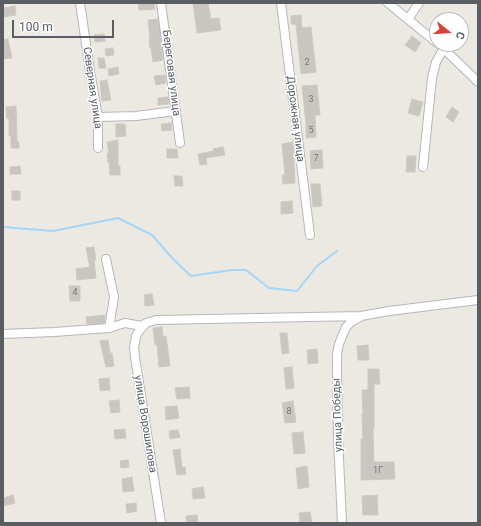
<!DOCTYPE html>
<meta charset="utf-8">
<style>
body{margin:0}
#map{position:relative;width:481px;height:526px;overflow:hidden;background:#ebe9e1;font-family:Roboto,sans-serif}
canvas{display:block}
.frame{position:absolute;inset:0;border:4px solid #5a5d61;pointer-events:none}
.north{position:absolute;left:429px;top:12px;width:40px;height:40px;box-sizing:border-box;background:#fff;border:1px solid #bdbec0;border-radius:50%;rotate:107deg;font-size:11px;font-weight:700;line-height:16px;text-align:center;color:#5a5d61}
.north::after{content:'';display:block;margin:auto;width:14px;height:18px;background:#d8423b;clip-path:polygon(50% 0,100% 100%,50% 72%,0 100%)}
.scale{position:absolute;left:12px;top:20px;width:102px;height:18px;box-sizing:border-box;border:2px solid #5a5d61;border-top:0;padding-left:5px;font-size:12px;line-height:14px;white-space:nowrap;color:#5a5d61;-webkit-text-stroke:3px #fff;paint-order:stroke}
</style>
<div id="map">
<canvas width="481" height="526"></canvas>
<div class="frame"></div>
<div class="north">С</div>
<div class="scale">100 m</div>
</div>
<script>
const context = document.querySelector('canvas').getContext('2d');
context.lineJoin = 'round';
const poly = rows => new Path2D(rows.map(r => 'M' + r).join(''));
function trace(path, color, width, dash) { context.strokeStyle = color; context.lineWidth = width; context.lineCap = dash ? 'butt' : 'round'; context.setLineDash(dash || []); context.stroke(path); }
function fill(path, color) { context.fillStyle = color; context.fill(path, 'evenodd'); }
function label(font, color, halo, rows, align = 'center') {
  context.font = font + ' Roboto,sans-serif'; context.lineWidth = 3; context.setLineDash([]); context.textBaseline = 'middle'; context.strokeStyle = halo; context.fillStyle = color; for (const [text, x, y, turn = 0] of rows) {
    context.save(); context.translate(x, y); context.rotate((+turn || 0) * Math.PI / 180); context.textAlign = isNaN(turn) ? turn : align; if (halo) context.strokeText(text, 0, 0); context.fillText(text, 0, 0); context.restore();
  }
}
const stream = poly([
 [3,227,53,231,118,218,152,235,173,259,191,276,232,270,246,270,269,288,297,291,317,266,337,251]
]);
const building = poly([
 [138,3,154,3,155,9,139,10,138,3],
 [193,3,208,3,211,19,219,18,221,30,197,33,193,3],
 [15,6,16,15,3,17,3,8,15,6],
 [301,15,302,28,311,27,316,72,301,74,296,24,291,24,291,16,301,15],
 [158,19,163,60,153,62,151,48,150,48,149,39,150,39,148,20,158,19],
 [104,34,105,41,95,42,94,35,104,34],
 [412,36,421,43,415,52,405,45,412,36],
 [8,39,12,58,3,59,3,40,8,39],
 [113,48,114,55,106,56,105,49,113,48],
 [98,58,104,58,106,68,99,68,98,58],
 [118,67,119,74,109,76,108,69,118,67],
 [165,75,166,83,156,85,154,76,165,75],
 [107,80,111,100,102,101,100,81,107,80],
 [317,85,320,115,315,115,316,137,306,138,306,124,302,86,317,85],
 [168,97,169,104,158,105,158,98,168,97],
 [412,99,423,102,419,116,408,113,412,99],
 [16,106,17,142,19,142,19,148,11,148,11,136,9,136,9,118,7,119,6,107,16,106],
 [452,107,459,112,453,122,446,117,452,107],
 [171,123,172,130,162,131,161,124,171,123],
 [116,124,125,124,126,136,116,137,116,124],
 [118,140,118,166,120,166,120,175,110,175,109,162,108,162,107,153,109,153,107,142,118,140],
 [293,142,295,183,283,184,282,175,285,175,282,144,293,142],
 [223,147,225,155,206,158,207,164,200,165,198,154,214,151,213,149,223,147],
 [167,149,177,149,178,158,167,158,167,149],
 [322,150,323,168,311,169,310,151,322,150],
 [407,156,416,156,415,172,406,172,407,156],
 [20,166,21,174,10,174,10,167,20,166],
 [174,176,182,176,183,186,175,186,174,176],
 [311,184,320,184,322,206,313,207,311,184],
 [12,191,20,191,20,200,12,200,12,191],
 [292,201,293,213,281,214,281,202,292,201],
 [94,247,96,260,94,260,96,278,77,280,76,269,90,267,86,248,94,247],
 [69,286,80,286,80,301,70,301,69,286],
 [152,294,154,305,145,306,144,295,152,294],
 [105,315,104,323,87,324,86,317,105,315],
 [162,327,163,337,166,336,170,366,159,367,157,344,155,345,153,328,162,327],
 [280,333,287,333,289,353,282,354,280,333],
 [108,340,110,353,112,353,114,366,106,367,100,341,108,340],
 [368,345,369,360,358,360,357,346,368,345],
 [317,349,318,363,308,364,307,350,317,349],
 [292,367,294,388,286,389,284,368,292,367],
 [368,369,379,369,380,384,374,384,374,429,373,429,374,462,394,462,395,479,361,480,361,439,363,439,362,414,363,414,362,390,368,390,368,369],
 [109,378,110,390,100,391,99,379,109,378],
 [189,387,190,398,177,399,175,388,189,387],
 [119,400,120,412,111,413,109,401,119,400],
 [293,401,296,422,285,423,282,403,293,401],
 [177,406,179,418,166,420,165,407,177,406],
 [125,429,126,438,115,439,114,430,125,429],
 [178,430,180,437,170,439,169,431,178,430],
 [303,432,305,453,294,454,292,433,303,432],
 [180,449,182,468,185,467,186,474,177,475,173,450,180,449],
 [128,460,129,467,121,468,120,461,128,460],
 [307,466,309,487,298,489,296,468,307,466],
 [132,477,134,491,123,492,122,479,132,477],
 [203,487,205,498,193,499,192,489,203,487],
 [13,495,15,503,3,506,3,498,13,495],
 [377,495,378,515,363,515,362,496,377,495],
 [136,503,137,511,127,513,126,504,136,503],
 [310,512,312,523,300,523,299,513,310,512],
 [197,515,198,523,187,523,186,516,197,515]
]);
const minor = poly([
 [80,3,90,71,98,117,98,148],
 [161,3,180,143],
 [281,3,310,235],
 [388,3,437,43],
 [408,19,419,3],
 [440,45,478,82],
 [98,117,136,116,175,111],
 [423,167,432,78,436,62,444,48],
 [106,259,114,297,109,328],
 [3,334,54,332,109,328,125,323,142,326],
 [161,523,135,357,134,348,136,336,139,331,146,323,156,320,361,316,389,311,478,300],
 [342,523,338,437,337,371,337,354,339,344,346,327,351,322,360,317]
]);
const numberNames = [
 ["2",307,63],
 ["3",311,100],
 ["5",311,131],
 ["7",316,159],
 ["4",75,293],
 ["8",289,412],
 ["1Г",378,471]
];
const streetNames = [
 ["Береговая улица",171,73,83],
 ["Северная улица",92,88,82],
 ["Дорожная улица",295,119,83],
 ["улица Победы",338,415,-92],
 ["улица Ворошилова",145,424,81]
];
trace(stream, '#a6d6f6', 2);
fill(building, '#c9c5c0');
trace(building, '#cfcac0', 1);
trace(minor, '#b4b7bb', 10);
trace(minor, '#fff', 8);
label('9px', '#767779', null, numberNames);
label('11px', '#5a5d61', '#fff', streetNames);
</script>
